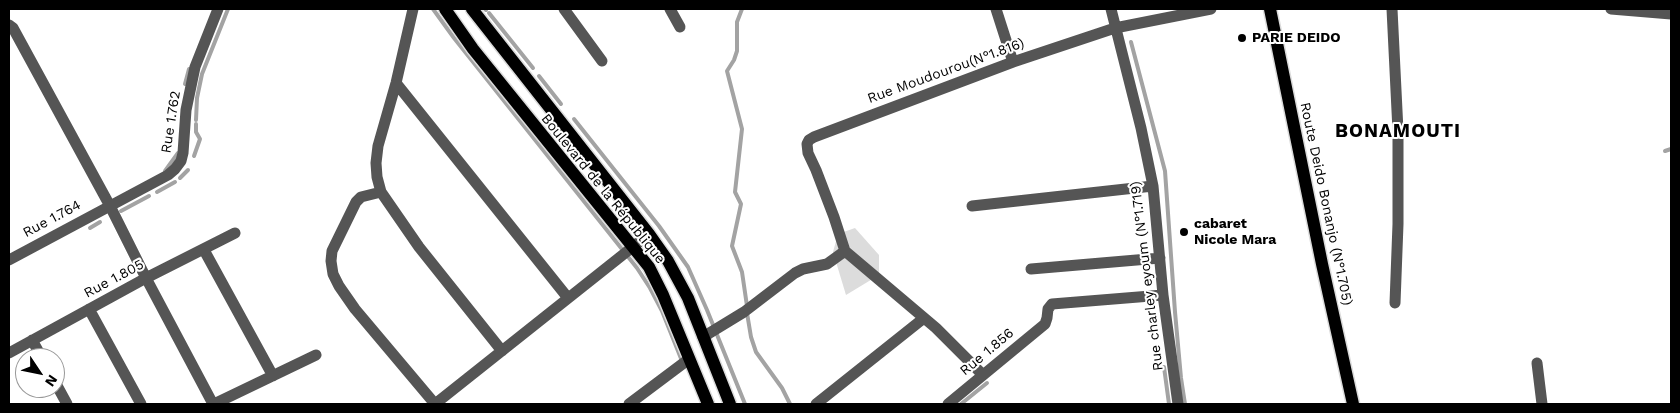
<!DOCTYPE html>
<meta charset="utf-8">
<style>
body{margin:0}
#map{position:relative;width:1680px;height:413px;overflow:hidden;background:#fff;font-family:"Work Sans",sans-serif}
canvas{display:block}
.frame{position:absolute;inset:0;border:10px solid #000;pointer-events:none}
.north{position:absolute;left:15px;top:348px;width:50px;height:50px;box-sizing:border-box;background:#fff;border:1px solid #999;border-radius:50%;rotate:124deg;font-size:14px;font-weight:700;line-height:20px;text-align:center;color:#000}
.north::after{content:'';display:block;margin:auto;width:18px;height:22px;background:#000;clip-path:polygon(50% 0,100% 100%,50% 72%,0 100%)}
</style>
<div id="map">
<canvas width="1680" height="413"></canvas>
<div class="frame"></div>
<div class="north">N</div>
</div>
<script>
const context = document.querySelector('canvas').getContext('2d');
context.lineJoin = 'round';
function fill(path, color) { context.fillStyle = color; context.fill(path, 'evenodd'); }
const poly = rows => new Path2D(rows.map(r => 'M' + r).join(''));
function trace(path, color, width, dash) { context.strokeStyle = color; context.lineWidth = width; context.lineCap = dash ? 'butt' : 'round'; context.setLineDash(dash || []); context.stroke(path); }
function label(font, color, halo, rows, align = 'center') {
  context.font = font + ' "Work Sans",sans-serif'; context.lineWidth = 4; context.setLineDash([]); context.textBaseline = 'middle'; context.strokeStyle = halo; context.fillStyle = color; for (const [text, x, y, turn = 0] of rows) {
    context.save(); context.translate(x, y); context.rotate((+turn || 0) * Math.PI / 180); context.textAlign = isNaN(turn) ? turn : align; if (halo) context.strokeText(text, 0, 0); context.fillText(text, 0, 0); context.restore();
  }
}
const green = poly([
 [855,228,879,255,879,275,846,295,833,252,838,234]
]);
const stream = poly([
 [433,9,454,38,637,268,650,288,662,311,682,361],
 [485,9,486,10],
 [742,9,737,22,737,51,734,60,727,71,742,129,735,192,741,204,732,246,742,272,747,306],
 [489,13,533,68],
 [1131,42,1165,171,1175,312,1181,378,1185,404],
 [539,76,561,104],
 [185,84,189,69],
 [574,119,659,226,688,267,707,310,745,404],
 [196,120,197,98,202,74,228,9],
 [1665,151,1671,149],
 [194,156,200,139,196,132,196,124],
 [165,171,178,153],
 [180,178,188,170],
 [157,192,175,182],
 [121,211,149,196],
 [90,228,100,222],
 [747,313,751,337,756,352,782,388,790,404],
 [1164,367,1169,404],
 [961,404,987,383]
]);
const minor = poly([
 [413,9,396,83,378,146,376,163,377,177,381,192,419,247,502,351],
 [564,9,602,61],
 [670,9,680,27],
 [996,9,1013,62],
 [1111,9,1141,128,1153,186,1163,295,1178,404],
 [1392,9,1398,131,1398,224,1395,303],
 [1611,9,1671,14],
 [9,25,13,28,110,206,146,278,213,404],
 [396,83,568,298],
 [381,192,361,197,356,202,332,251,331,261,333,274,339,286,355,309,435,404],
 [972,206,1153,186],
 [204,250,273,376],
 [845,251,834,217,816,170,808,153,807,144,809,140,814,137,1013,62,1115,28,1211,9],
 [845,251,936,328,983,375],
 [9,260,168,175,175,169,181,161,183,153,186,110,195,67,218,9],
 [1031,269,1160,258],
 [89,309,141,404],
 [703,337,744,312,795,273,803,269,827,264,845,251],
 [32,340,42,358],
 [9,353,146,278,235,233],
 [1537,363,1542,404],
 [55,382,67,404],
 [214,404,316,355],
 [435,404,649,234],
 [629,404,689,359],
 [816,404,924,318],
 [948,404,1045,324,1047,318,1048,309,1052,304,1163,295]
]);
const major = poly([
 [445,9,473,49,649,267,663,295,708,404],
 [472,9,649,234,668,261,688,298,730,404],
 [1270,9,1322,264,1353,404]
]);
const markers = [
 [1242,38,5,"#000"],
 [1184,232,5,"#000"]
];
const poiNames = [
 ["PARIE DEIDO",1252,38],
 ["cabaret",1194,224],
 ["Nicole Mara",1194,240]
];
const streetNames = [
 ["Rue Moudourou(N°1.816)",946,71,-20],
 ["Rue 1.762",171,122,-81],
 ["Boulevard de la République",603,189,51],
 ["Route Deido Bonanjo (N°1.705)",1326,204,78],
 ["Rue 1.764",52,219,-28],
 ["Rue charley eyoum (N°1.719)",1147,276,-97],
 ["Rue 1.805",114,279,-28],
 ["Rue 1.856",987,352,-40]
];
const districtNames = [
 ["BONAMOUTI",1398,131]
];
fill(green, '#dcdcdc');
trace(stream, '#a3a3a3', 4);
trace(major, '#dbdbdb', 15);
trace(minor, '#555', 11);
trace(major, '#000', 12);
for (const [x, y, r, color] of markers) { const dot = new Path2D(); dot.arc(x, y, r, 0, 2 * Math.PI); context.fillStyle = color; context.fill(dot); trace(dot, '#fff', 2); }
label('bold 14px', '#000', '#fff', poiNames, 'left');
label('14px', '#000', '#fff', streetNames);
context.letterSpacing = '1px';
label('bold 19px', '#000', '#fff', districtNames);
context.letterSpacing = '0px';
</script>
